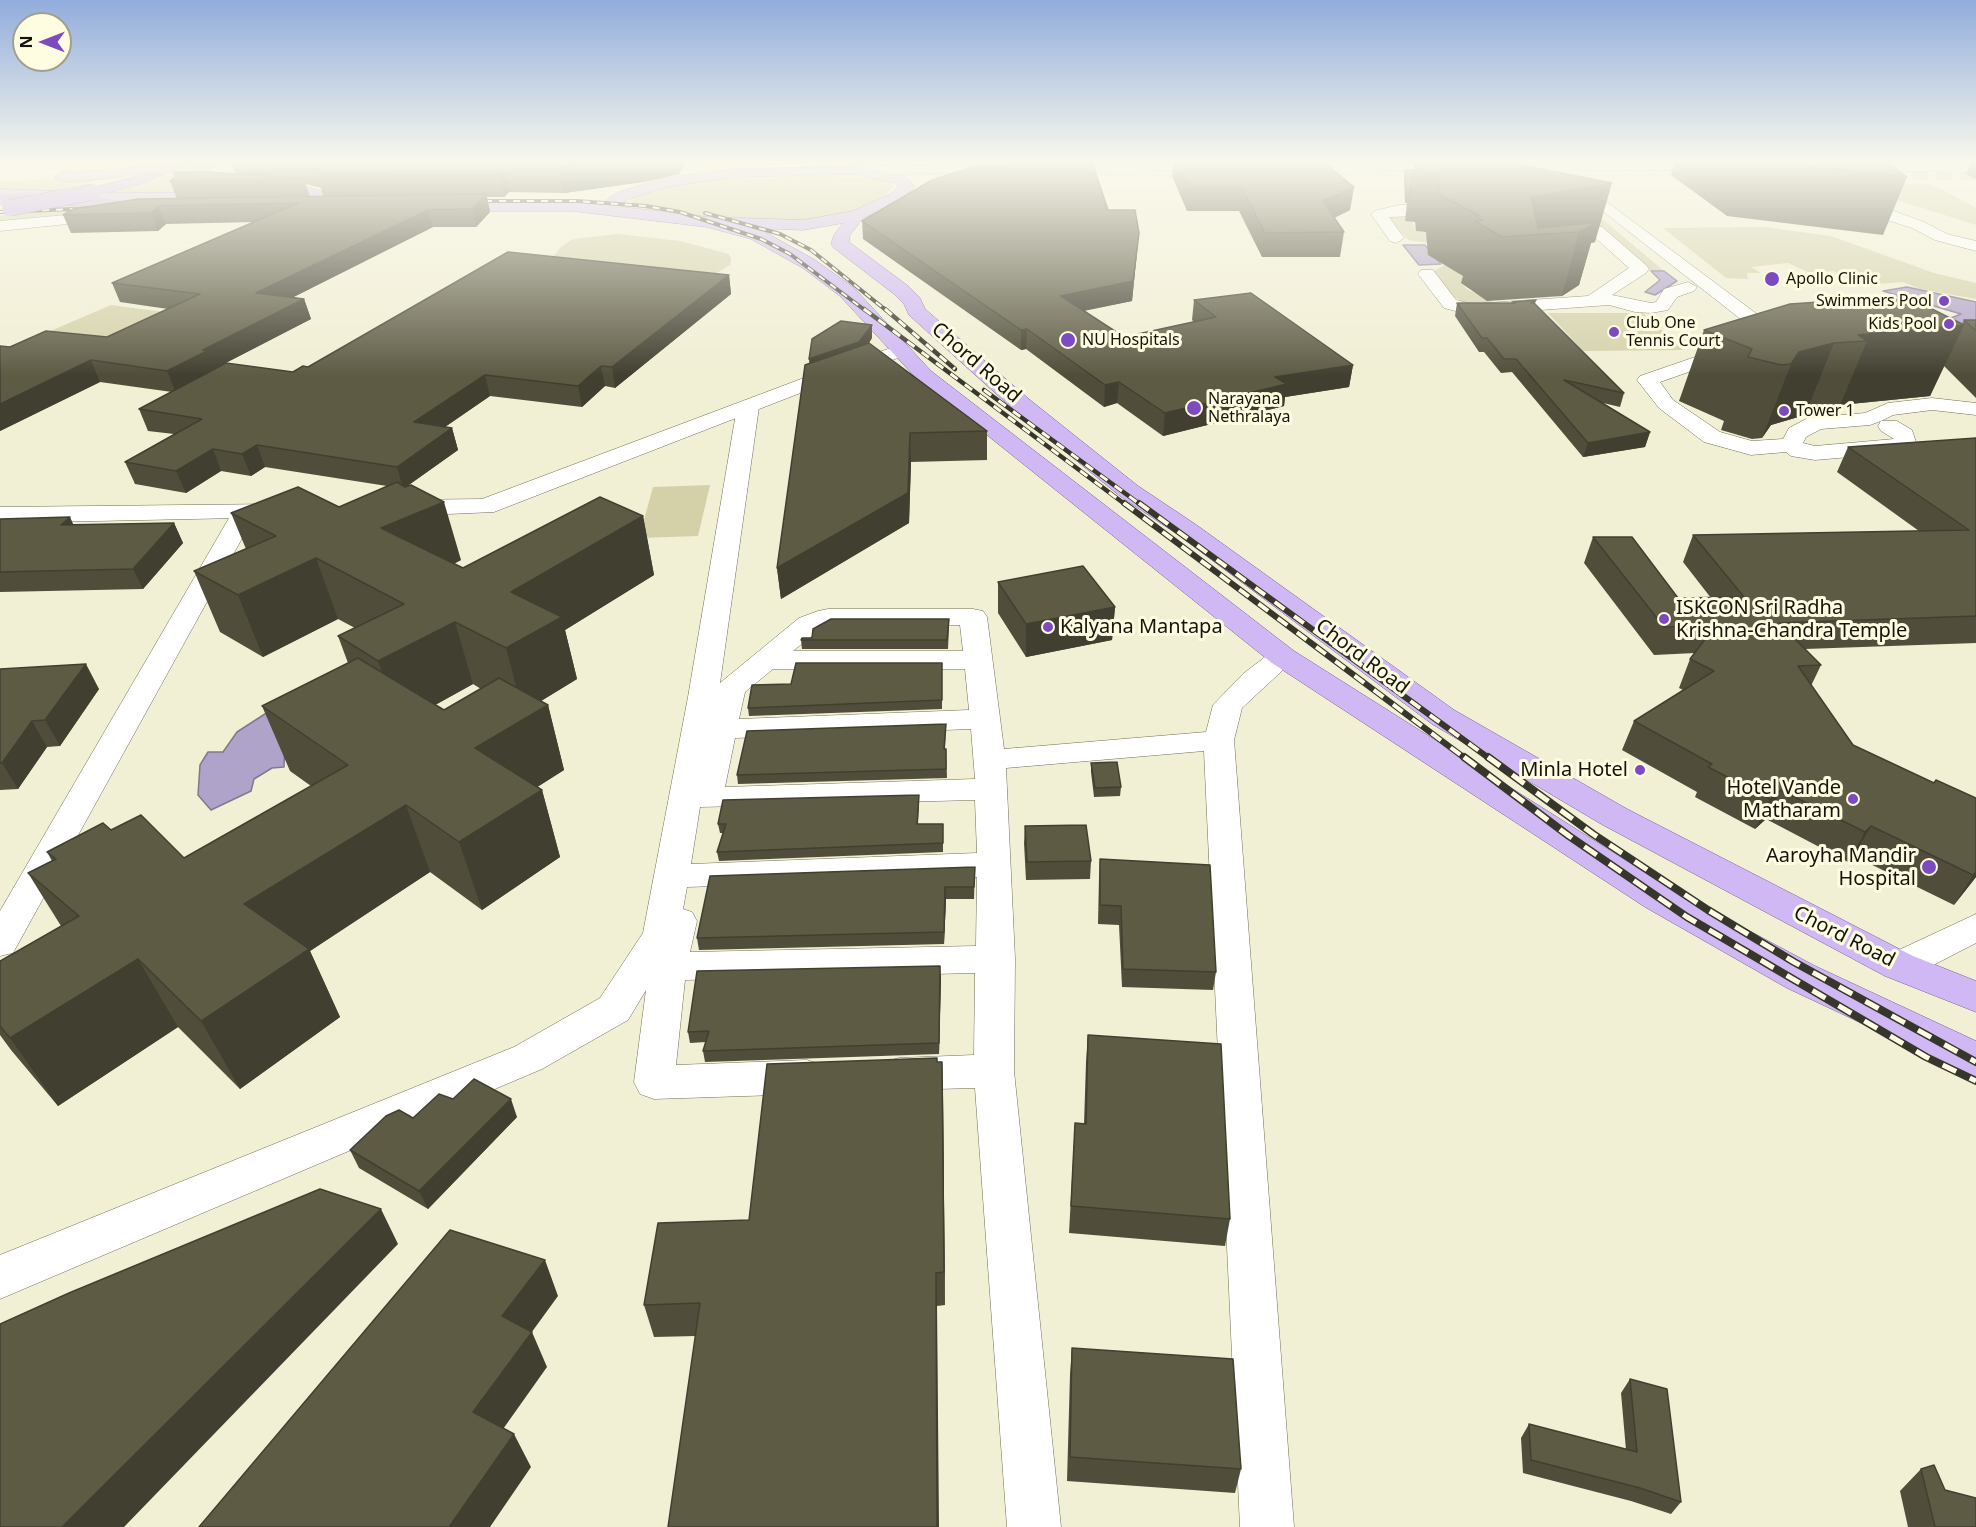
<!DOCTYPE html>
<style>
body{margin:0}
#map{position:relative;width:1976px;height:1527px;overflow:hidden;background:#f1efd4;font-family:"Noto Sans",sans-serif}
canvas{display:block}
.north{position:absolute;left:12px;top:12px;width:60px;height:60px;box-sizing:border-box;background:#fffde1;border:2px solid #a1a08b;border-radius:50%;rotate:270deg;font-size:16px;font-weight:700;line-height:24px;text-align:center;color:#15140b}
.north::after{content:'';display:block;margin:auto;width:21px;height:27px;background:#7e4ac1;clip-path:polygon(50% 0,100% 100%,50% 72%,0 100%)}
</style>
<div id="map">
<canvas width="1976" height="1527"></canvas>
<div class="north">N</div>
</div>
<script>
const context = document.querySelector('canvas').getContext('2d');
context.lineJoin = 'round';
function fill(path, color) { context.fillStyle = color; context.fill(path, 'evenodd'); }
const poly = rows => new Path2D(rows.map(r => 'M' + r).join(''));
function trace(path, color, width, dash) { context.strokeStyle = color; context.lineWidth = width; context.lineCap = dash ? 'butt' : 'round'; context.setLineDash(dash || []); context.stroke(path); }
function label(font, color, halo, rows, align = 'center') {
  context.font = font + ' "Noto Sans",sans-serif'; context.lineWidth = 6; context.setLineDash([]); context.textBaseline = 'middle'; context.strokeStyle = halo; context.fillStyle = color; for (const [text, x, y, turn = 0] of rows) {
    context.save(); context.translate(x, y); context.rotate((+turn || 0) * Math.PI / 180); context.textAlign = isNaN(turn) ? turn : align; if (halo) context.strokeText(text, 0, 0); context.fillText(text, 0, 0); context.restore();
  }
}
const green = poly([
 [197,163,202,163,182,179,181,183,189,193,100,195,157,180],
 [119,175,44,194,0,192,0,182],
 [822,176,887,179,894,187,878,201,851,213,811,221,710,220,654,211,634,206,631,200,636,194,688,183,720,179],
 [1843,183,1931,184,1976,208,1976,225],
 [63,203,74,205,77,208,63,216,0,224,0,216],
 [1397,212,1423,215,1409,214,1405,220,1412,221,1416,231,1426,232,1427,236,1472,240,1501,247,1498,249,1506,254,1509,260,1515,261,1513,264,1495,270,1460,274,1466,278,1463,279,1468,282,1462,284,1467,289,1486,299,1491,298,1493,303,1479,307,1454,303,1460,300,1451,296,1433,272,1444,265,1483,260,1485,254,1471,249,1408,240,1387,217],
 [1562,216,1600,217,1664,271,1651,271,1604,232],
 [1765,227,1831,236,1934,273,1976,283,1976,299,1920,289,1903,282,1862,285,1833,271,1810,273,1788,263,1751,267,1761,273,1747,273,1748,279,1726,278,1663,228],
 [617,234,680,241,729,254,731,259,730,265,715,274,551,259,562,246,573,239],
 [111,305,194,316,134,345,48,332],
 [1548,313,1643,313,1683,350,1583,351],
 [710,485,698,536,639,538,653,487]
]);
const water = poly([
 [1403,245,1425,245,1441,264,1419,265,1403,245],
 [1651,271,1664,271,1677,281,1655,295,1645,292,1660,280,1651,271],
 [1907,287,1976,302,1976,325,1968,328,1951,318,1961,314,1883,291,1907,287],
 [268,712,285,740,284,767,272,768,254,779,251,791,211,810,198,795,200,765,208,752,223,752,237,732,268,712]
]);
const secondaryTunnel = poly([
 [1864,172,1976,172]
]);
const minor = poly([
 [1572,176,1789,338,1792,342,1789,346,1775,346,1567,183,1565,180,1567,177,1572,176],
 [1850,195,1924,222,1947,234,1976,241,1976,251,1935,240,1912,228,1871,215,1845,203,1842,200,1850,195],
 [1399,205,1448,205,1456,210,1448,215,1389,217,1404,238,1396,243,1390,241,1371,214,1374,211,1399,205],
 [1556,216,1602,227,1646,265,1649,269,1646,273,1612,295,1651,303,1656,302,1664,289,1688,282,1697,287,1694,291,1677,297,1668,310,1651,313,1635,312,1609,305,1471,315,1444,308,1418,274,1421,270,1433,270,1456,300,1472,304,1588,296,1629,268,1591,234,1550,224,1548,221,1550,218,1556,216],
 [1733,344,1743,350,1740,354,1660,382,1673,400,1720,432,1752,441,1783,439,1789,428,1808,418,1865,413,1888,403,1932,398,1976,403,1976,415,1932,410,1893,415,1881,421,1897,421,1912,430,1916,442,1913,447,1896,453,1815,460,1791,456,1786,452,1751,455,1704,442,1659,408,1637,380,1640,376,1733,344],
 [1881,421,1878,426,1881,431,1894,439,1815,446,1803,443,1806,437,1821,429,1870,425,1881,421],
 [748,401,755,403,759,407,720,683,799,618,818,611,828,609,973,609,983,611,987,617,1004,749,1206,732,1213,705,1244,673,1273,651,1283,648,1293,651,1297,657,1242,708,1234,740,1294,1527,1240,1527,1204,751,1006,768,1015,959,1014,1071,1061,1527,1007,1527,975,1088,899,1090,885,1086,879,1074,885,1062,899,1058,974,1055,975,973,685,980,676,1065,807,1060,821,1065,827,1077,821,1089,807,1094,654,1099,640,1094,634,1082,646,990,628,1020,542,1069,0,1299,0,1255,514,1047,600,998,643,933,688,697,737,407,741,403,748,401],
 [831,625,960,625,963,651,793,651,819,630,831,625],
 [773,669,965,669,969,710,739,719,745,692,773,669],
 [971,729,975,779,725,787,735,738,971,729],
 [975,800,977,853,691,864,700,807,975,800],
 [977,877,976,946,690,952,697,921,692,912,683,909,687,887,977,877],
 [244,506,253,508,256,513,13,953,0,956,0,911,232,513,235,508,244,506],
 [1976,914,1976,943,1912,976,1899,980,1886,976,1880,966,1886,956,1976,914]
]);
const tertiary = poly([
 [900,345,907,347,910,351,907,355,839,378,494,512,402,516,393,513,389,508,393,503,402,500,482,499,825,370,900,345],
 [278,504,287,507,291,512,287,517,0,523,0,507,278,504]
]);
const secondary = poly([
 [1717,163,1724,167,1722,170,1286,172,1279,168,1286,164,1717,163],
 [1850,163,1976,164,1976,172,1845,170,1843,167,1850,163],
 [1216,164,1223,168,1221,171,855,174,848,170,855,166,1216,164],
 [109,211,117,216,115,219,0,231,0,221,109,211]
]);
const primary = poly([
 [154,162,166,162,168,165,161,169,114,178,62,182,54,177,62,172,114,170,154,162],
 [855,166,905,176,915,186,904,199,863,218,850,235,849,242,908,286,920,298,925,309,1030,400,1138,486,1195,524,1454,710,1627,809,1913,956,1976,981,1976,1012,1885,976,1603,825,1432,724,1177,534,1120,496,1014,410,909,315,904,304,894,294,834,248,831,244,834,235,843,223,803,230,751,228,763,231,815,260,854,288,931,371,1294,651,1671,889,1815,966,1976,1041,1976,1077,1787,988,1645,907,1272,663,917,379,840,296,803,268,751,239,707,227,572,211,443,211,435,206,443,201,572,201,606,205,607,200,616,193,664,178,735,169,855,166],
 [855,174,895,183,898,186,892,193,853,211,803,220,708,217,623,207,621,204,628,199,666,187,735,177,855,174],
 [0,189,124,193,222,192,230,197,222,202,124,203,0,199,0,189]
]);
const trunk = poly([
 [174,162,194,162,147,182,92,197,84,192,87,189,137,176,174,162],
 [202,162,218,162,201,178,210,182,300,185,326,192,328,195,320,200,300,195,204,190,192,186,185,179,202,162],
 [0,194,89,196,149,205,157,210,149,215,89,206,0,204,0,194]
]);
const railFar3 = poly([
 [471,201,577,201,646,206,680,212,761,239,790,254,866,311],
 [0,212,96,208],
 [705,213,780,234,811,250,887,311]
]);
const railFar2 = poly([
 [864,309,1126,505],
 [885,309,955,369],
 [984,390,1141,505]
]);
const railFar1 = poly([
 [1124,503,1466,759],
 [1139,503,1490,759]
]);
const rail = poly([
 [1464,757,1569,836,1687,917,1926,1057,1976,1081],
 [1488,757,1593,834,1708,910,1794,962,1976,1062]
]);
const trunkBridge = poly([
 [10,208,92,192]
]);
const wall = poly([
 [231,162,686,162,679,174,643,182,564,193,509,192,504,197,487,197,490,212,476,227,433,227,293,297,304,299,311,319,214,369,293,372,308,367,729,275,731,294,615,388,605,386,582,407,490,396,445,427,452,428,458,450,406,487,461,560,454,564,463,568,643,516,654,575,565,630,577,679,541,701,548,705,564,770,537,787,542,790,560,857,482,910,430,872,310,951,340,1017,240,1089,178,1027,58,1106,11,1050,0,1035,0,961,61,926,28,873,52,861,47,852,111,830,184,858,311,786,290,771,262,706,348,663,338,636,355,628,338,619,263,657,220,632,194,571,246,549,231,513,339,507,387,486,265,467,251,476,221,471,186,493,135,484,125,462,174,434,148,431,139,409,172,392,100,382,0,431,0,346,10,347,107,337,168,309,120,302,112,283,255,222,166,224,158,231,71,233,63,215,177,199,170,181,175,177,173,172,235,174],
 [306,184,321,188,323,197,310,197],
 [473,684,481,689,444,710,435,705],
 [1024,162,1092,162,1108,210,1139,233,1132,301,1084,311,1124,337,1194,322,1192,320,1194,300,1353,365,1349,387,1285,397,1284,406,1163,436,1117,403,1104,407,1026,349,1021,350,863,239,862,221,1026,164,1026,163,1024,163],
 [1167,162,1324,162,1354,187,1350,210,1334,218,1344,232,1340,257,1262,257,1239,211,1187,211,1172,176,1174,163],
 [1415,162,1506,162,1595,242,1591,243,1579,285,1562,296,1487,301,1461,283,1463,276,1428,255,1426,232,1416,231,1415,222,1405,221,1407,203,1405,203,1404,175,1405,170,1414,170],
 [1675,162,1887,162,1907,177,1883,235,1727,216,1671,175],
 [1976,162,1976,179,1966,174,1971,163],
 [1536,300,1535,304,1624,393,1620,407,1603,403,1650,432,1645,447,1583,457,1512,372,1501,373,1484,352,1479,352,1455,316,1457,303,1512,303,1512,302],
 [1964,320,1976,320,1976,398,1944,366,1930,396,1840,405,1837,413,1805,415,1771,425,1762,438,1752,439,1721,430,1724,421,1679,401,1704,330,1962,324],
 [872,338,869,343,987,431,987,460,911,462,909,523,781,599,777,568,809,364],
 [1976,438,1976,643,1805,649,1821,665,1811,686,1853,745,1976,877,1954,905,1854,856,1848,862,1766,819,1755,829,1695,797,1697,792,1622,750,1634,721,1683,690,1679,688,1690,659,1695,653,1654,655,1584,563,1593,537,1678,598,1711,598,1683,562,1693,535,1919,531,1837,472,1848,447],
 [0,519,73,525,174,523,183,543,143,589,0,592],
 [998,582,1115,607,1112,640,1026,657,998,613],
 [949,627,948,649,802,649,801,640,812,638],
 [942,663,942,709,749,716,748,708,791,684],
 [0,669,99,689,60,746,47,747,18,789,0,790],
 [946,724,945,749,946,749,947,778,738,784,737,775],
 [1091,763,1121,787,1120,796,1094,797,1091,772],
 [919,804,918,824,943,824,943,852,719,861,717,852,723,833,720,833,718,824],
 [1025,826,1091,861,1090,879,1026,880,1024,843],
 [1100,859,1216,972,1213,990,1122,987,1119,925,1098,924,1099,877],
 [975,867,974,899,946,899,944,944,699,950,697,938],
 [941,976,939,1054,705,1062,703,1051,706,1042,690,1043,688,1032],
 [1088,1035,1230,1219,1225,1246,1069,1233,1075,1123,1084,1124,1086,1062],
 [937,1062,942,1062,943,1095,945,1305,696,1336,654,1337,644,1305,749,1220],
 [453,1099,517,1117,428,1209,359,1168,350,1150],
 [1072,1348,1241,1469,1235,1493,1067,1481,1070,1374],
 [1630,1379,1681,1502,1671,1514,1631,1501,1523,1473,1521,1438,1529,1424,1626,1450,1621,1393],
 [1921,1469,1945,1490,1976,1527,1908,1527,1900,1491]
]);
const shadedWall = poly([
 [588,162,686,162,679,174,643,182,564,193,558,166],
 [503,165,509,192,504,197,498,170],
 [1612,183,1595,242,1591,243,1579,285,1562,296,1579,232,1522,235,1531,197],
 [1354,187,1350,210,1320,225,1323,201],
 [486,194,490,212,476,227,472,209],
 [159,206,166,224,158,231,151,213],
 [428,210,433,227,262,313,256,293],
 [1139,233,1132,301,1060,315,1061,296],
 [729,275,731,294,615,388,612,367],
 [304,299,311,319,214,369,176,393,167,371,203,350],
 [872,325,872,338,860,356,810,373,809,359],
 [1964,325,1930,396,1840,405,1867,341,1858,335],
 [1027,329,1026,349,1021,350,1021,330],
 [1834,343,1805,415,1771,425,1762,438,1791,364,1799,352],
 [91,360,100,382,0,431,0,404],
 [1353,365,1349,387,1285,397,1284,406,1163,436,1165,413,1275,377],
 [601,366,605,386,582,407,578,386],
 [485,375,490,396,420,444,414,422],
 [1119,382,1117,403,1104,407,1105,385],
 [452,428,458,450,403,489,397,467],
 [1650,432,1645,447,1583,457,1588,443],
 [910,433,911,462,909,523,781,599,777,568],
 [257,445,265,467,251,476,242,454],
 [213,449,221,471,186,493,176,471],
 [444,502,461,560,400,587,381,528],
 [643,516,654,575,565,630,577,679,523,712,506,648,511,592],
 [70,517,79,537,61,525],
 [174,523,183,543,143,589,133,569],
 [316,558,338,619,263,657,238,595],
 [1115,607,1112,640,1026,657,1026,624],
 [455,622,473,684,401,724,378,661],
 [86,664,99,689,60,746,45,720],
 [548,705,564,770,495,814,475,748],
 [32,721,47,747,18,789,2,763],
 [542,790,560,857,482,910,459,842],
 [1781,790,1766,819,1755,829,1770,799],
 [406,805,430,872,310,951,340,1017,240,1089,201,1021,244,904],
 [1871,826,1854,856,1848,862,1865,832],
 [1976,872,1976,877,1954,905,1973,875],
 [945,887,946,899,944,944,944,932],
 [138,959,178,1027,58,1106,10,1038],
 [940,966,941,976,939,1054,939,1043],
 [942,1062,943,1095,945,1305,944,1272],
 [511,1099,517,1117,428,1209,419,1191],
 [381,1209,398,1244,124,1527,62,1527],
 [545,1260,558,1296,518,1351,502,1316],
 [936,1273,937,1305,939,1527,937,1527],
 [532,1332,547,1367,491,1446,473,1412],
 [514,1434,531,1467,490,1527,449,1527]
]);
const building = poly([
 [315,162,588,162,558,166,503,165,498,170,316,172,322,168,318,163,315,162],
 [1026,162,1092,162,1108,210,1135,210,1139,233,1133,281,1061,296,1124,337,1216,317,1194,300,1251,293,1353,365,1275,377,1287,384,1165,413,1119,382,1105,385,1027,329,1021,330,862,221,932,180,975,166,1026,164,1026,162],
 [1178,162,1324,162,1354,187,1323,201,1344,232,1265,233,1242,188,1189,188,1178,162],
 [1416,162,1506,162,1612,183,1531,197,1538,228,1596,223,1579,232,1502,237,1475,221,1482,220,1476,216,1480,216,1440,195,1438,173,1427,173,1427,164,1416,163,1416,162],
 [1772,162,1887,162,1907,177,1772,162],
 [1405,170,1414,170,1409,197,1406,197,1405,170],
 [173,172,211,172,305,179,170,181,176,176,173,172],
 [486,194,472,209,428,210,256,293,304,299,203,350,207,351,167,371,91,360,0,404,0,346,10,347,46,331,107,337,200,294,112,283,298,203,159,206,151,213,63,215,73,209,139,199,486,194],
 [508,252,729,275,612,367,601,366,578,386,485,375,414,422,452,428,397,467,257,445,242,454,213,449,176,471,125,462,202,419,139,409,226,363,293,372,303,366,308,367,508,252],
 [1906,296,1964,325,1858,335,1867,341,1834,343,1799,352,1791,364,1781,365,1748,357,1752,349,1704,330,1790,304,1906,296],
 [1536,300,1531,303,1534,303,1624,393,1564,380,1650,432,1588,443,1516,359,1504,359,1487,338,1482,338,1457,303,1515,303,1512,302,1536,300],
 [1964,320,1976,320,1976,331,1964,320],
 [841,321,872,325,859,342,809,359,812,339,841,321],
 [869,343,987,431,910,433,908,493,777,568,805,365,869,343],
 [1976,438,1976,616,1779,623,1821,665,1798,666,1853,745,1934,783,1936,780,1976,798,1976,872,1973,875,1871,826,1865,832,1781,790,1770,799,1708,767,1712,764,1634,721,1714,671,1690,659,1716,625,1664,627,1593,537,1632,537,1678,598,1744,597,1693,535,1969,530,1848,447,1976,438],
 [397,482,405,487,411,485,444,502,381,528,463,568,600,497,643,516,511,592,562,617,506,648,455,622,378,661,338,636,404,604,316,558,238,595,194,571,276,536,231,513,298,487,339,507,397,482],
 [70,517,61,525,174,523,133,569,0,572,0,519,70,517],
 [1083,566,1115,607,1026,624,998,582,1083,566],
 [831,619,949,619,947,640,801,640,802,638,812,638,813,629,831,619],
 [358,658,444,710,499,678,548,705,475,748,542,790,459,842,406,805,244,904,309,949,201,1021,138,959,10,1038,0,1026,0,961,79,916,28,873,56,859,47,852,103,823,111,830,141,815,184,858,348,765,262,706,358,658],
 [796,663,942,663,942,700,748,708,752,685,791,684,796,663],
 [86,664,45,720,32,721,2,763,0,763,0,669,86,664],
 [946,724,944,749,946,749,946,769,737,775,747,731,946,724],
 [1117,762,1121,787,1095,788,1091,763,1117,762],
 [919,795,917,824,943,824,943,843,717,852,726,824,718,824,723,800,919,795],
 [1086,825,1091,861,1027,862,1025,826,1086,825],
 [1100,859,1210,865,1216,972,1123,969,1121,906,1100,905,1100,859],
 [975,867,974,887,945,887,944,932,697,938,710,876,975,867],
 [940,966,939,1043,703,1051,709,1031,688,1032,697,971,940,966],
 [1088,1035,1221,1044,1230,1219,1071,1206,1075,1123,1086,1124,1088,1035],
 [937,1058,937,1062,942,1062,944,1272,936,1273,937,1527,668,1527,700,1303,644,1305,658,1223,749,1220,767,1064,937,1058],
 [474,1079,511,1099,419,1191,350,1150,386,1116,399,1110,413,1118,439,1094,453,1099,474,1079],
 [320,1189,381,1209,62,1527,0,1527,0,1324,69,1293,320,1189],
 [450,1230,545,1260,502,1316,532,1332,473,1412,514,1434,449,1527,199,1527,450,1230],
 [1072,1348,1233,1359,1241,1469,1070,1457,1072,1348],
 [1630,1379,1667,1389,1681,1502,1640,1488,1531,1460,1529,1424,1637,1452,1630,1379],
 [1934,1465,1945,1490,1976,1498,1976,1527,1935,1527,1921,1469,1934,1465]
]);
const markers = [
 [1772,279,8,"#7e4ac1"],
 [1944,301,6,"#7e4ac1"],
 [1949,324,6,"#7e4ac1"],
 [1614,332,6,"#7e4ac1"],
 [1068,340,8,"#7e4ac1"],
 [1194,408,8,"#7e4ac1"],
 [1784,411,6,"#7e4ac1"],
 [1664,619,6,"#7e4ac1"],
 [1048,627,6,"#7e4ac1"],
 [1640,770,6,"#7e4ac1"],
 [1853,799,6,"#7e4ac1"],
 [1929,867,8,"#7e4ac1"]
];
const farPoinames = [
 ["Apollo Clinic",1786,279],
 ["Swimmers Pool",1932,301,"right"],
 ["Club One",1626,323],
 ["Tennis Court",1626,341],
 ["Kids Pool",1937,324,"right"],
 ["NU Hospitals",1082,340],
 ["Narayana",1208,399],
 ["Nethralaya",1208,417],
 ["Tower 1",1796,411]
];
const streetNames = [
 ["Chord Road",976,363,41],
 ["Chord Road",1362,657,37],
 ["Chord Road",1844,937,27]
];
const poiNames = [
 ["ISKCON Sri Radha",1676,608,"left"],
 ["Krishna-Chandra Temple",1676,631,"left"],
 ["Kalyana Mantapa",1060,627,"left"],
 ["Minla Hotel",1628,770],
 ["Hotel Vande",1841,788],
 ["Matharam",1841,811],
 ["Aaroyha Mandir",1916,856],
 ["Hospital",1916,879]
];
fill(green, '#d4d1a9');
fill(water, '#b0a3ca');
trace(water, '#827891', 1.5);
trace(secondaryTunnel, '#d0ceb6', 16, [16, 8]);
trace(minor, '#716f57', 1);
trace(tertiary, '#716f57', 1);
trace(secondary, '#716f57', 1);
trace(primary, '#79609d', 1);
trace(trunk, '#79609d', 1);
fill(minor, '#fff');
fill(tertiary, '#fff');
fill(secondary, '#fff');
fill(primary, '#cfb8f4');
fill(trunk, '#bfa0f0');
trace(railFar3, '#37362a', 4);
trace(railFar2, '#37362a', 4.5);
trace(railFar1, '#37362a', 6);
trace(rail, '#37362a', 8);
trace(railFar3, '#fffde1', 2, [7]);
trace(railFar2, '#fffde1', 3, [9]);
trace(railFar1, '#fffde1', 4, [12]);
trace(rail, '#fffde1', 5, [15]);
trace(trunkBridge, '#79609d', 17, []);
trace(trunkBridge, '#bfa0f0', 16);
fill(wall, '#504e3a');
fill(shadedWall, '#414030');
fill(building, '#5d5b44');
trace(building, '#414030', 1.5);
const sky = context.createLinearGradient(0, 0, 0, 376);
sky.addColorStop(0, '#91addc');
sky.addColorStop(0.43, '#f9f8ec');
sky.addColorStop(1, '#f9f8ec00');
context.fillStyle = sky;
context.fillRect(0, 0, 1976, 376);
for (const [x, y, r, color] of markers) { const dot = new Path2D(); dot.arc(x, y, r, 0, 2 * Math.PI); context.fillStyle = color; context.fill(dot); trace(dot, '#fffde1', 2); }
label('16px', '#15140b', '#fffde1', farPoinames, 'left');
label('20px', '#15140b', '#fffde1', streetNames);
label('20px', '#15140b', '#fffde1', poiNames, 'right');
</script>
